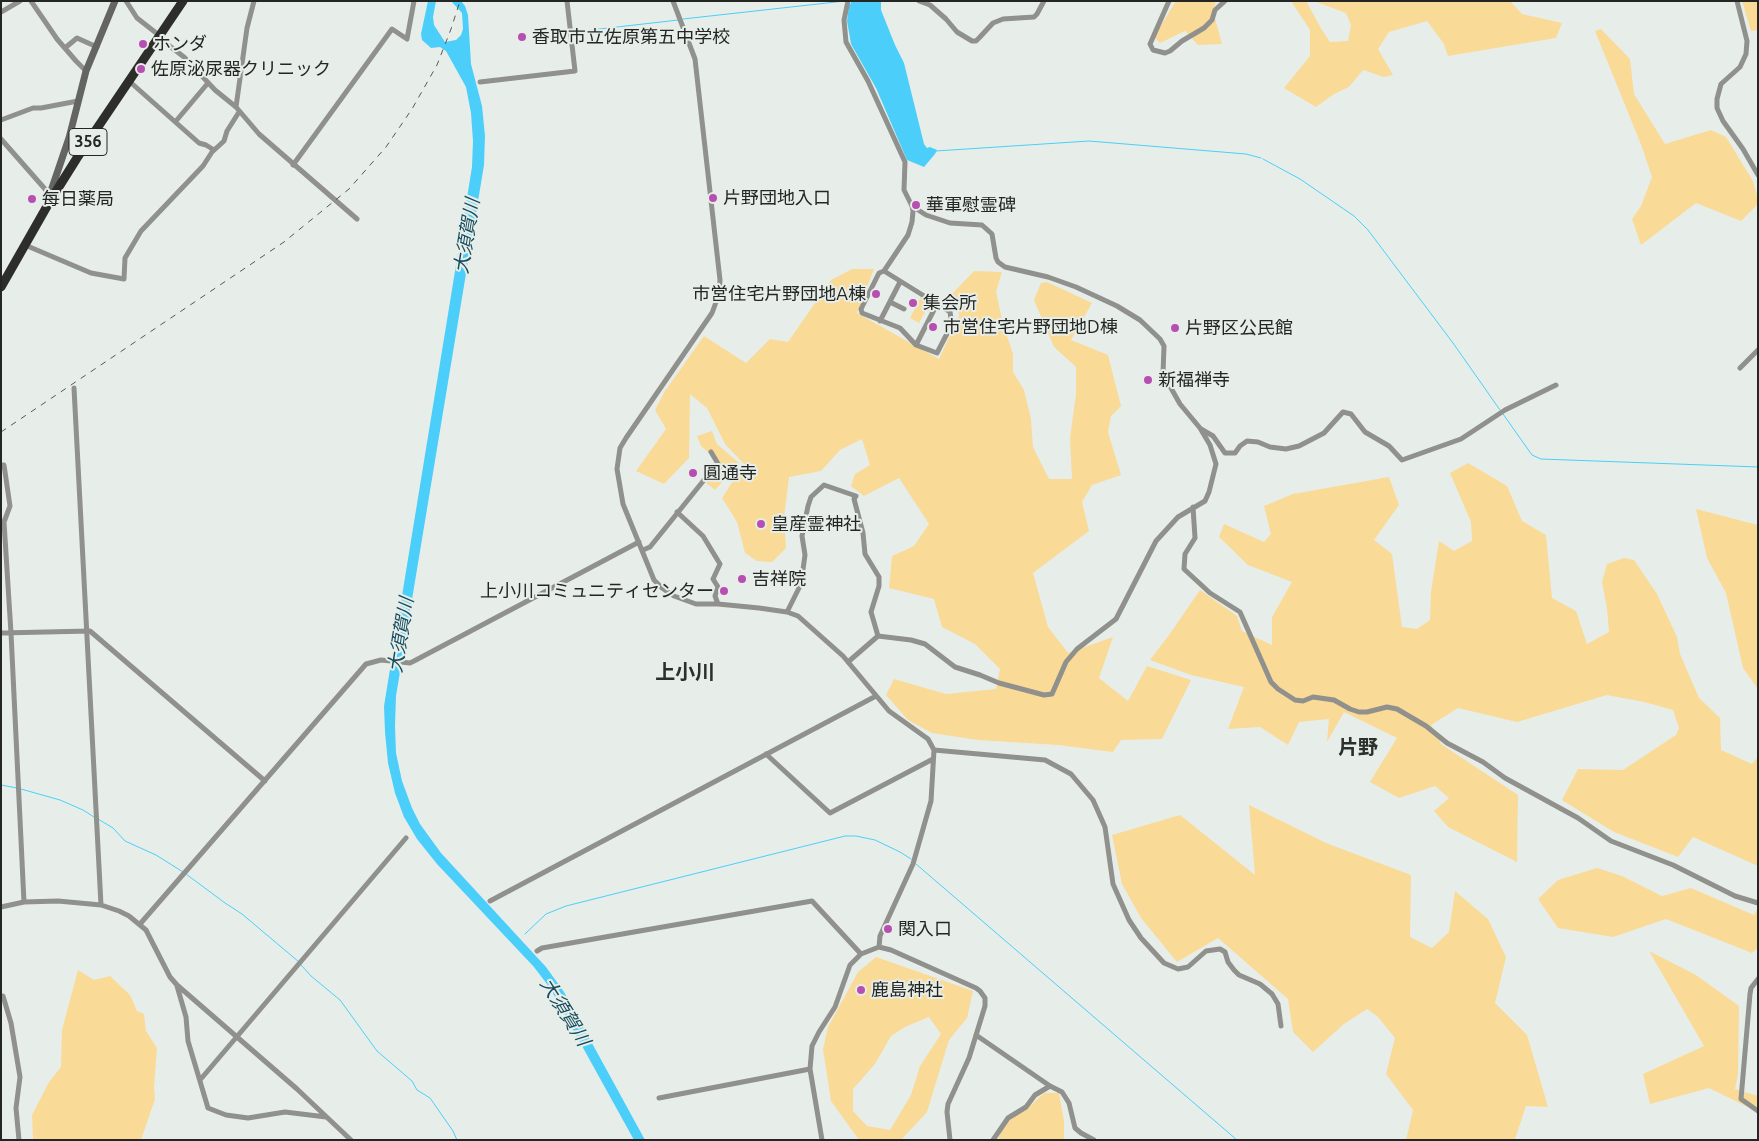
<!DOCTYPE html>
<meta charset="utf-8">
<style>
body{margin:0}
#map{position:relative;width:1759px;height:1141px;overflow:hidden;background:#e7eee9;font-family:Ubuntu,sans-serif}
canvas{display:block}
.frame{position:absolute;inset:0;border:2px solid #242624;pointer-events:none}
</style>
<div id="map">
<canvas width="1759" height="1141"></canvas>
<div class="frame"></div>
</div>
<script>
const context = document.querySelector('canvas').getContext('2d');
context.lineJoin = 'round';
function fill(path, color) { context.fillStyle = color; context.fill(path, 'evenodd'); }
const poly = rows => new Path2D(rows.map(r => 'M' + r).join(''));
function trace(path, color, width, dash) { context.strokeStyle = color; context.lineWidth = width; context.lineCap = dash ? 'butt' : 'round'; context.setLineDash(dash || []); context.stroke(path); }
function label(font, color, halo, rows, align = 'center') {
  context.font = font + ' Ubuntu,"Noto Sans JP",sans-serif'; context.lineWidth = 4; context.setLineDash([]); context.textBaseline = 'middle'; context.strokeStyle = halo; context.fillStyle = color; for (const [text, x, y, turn = 0] of rows) {
    context.save(); context.translate(x, y); context.rotate((+turn || 0) * Math.PI / 180); context.textAlign = isNaN(turn) ? turn : align; if (halo) context.strokeText(text, 0, 0); context.fillText(text, 0, 0); context.restore();
  }
}
const green = poly([
 [1176,1,1216,1,1213,11,1222,44,1198,45,1185,31,1160,43,1154,37],
 [1291,1,1306,1,1322,30,1330,42,1348,41,1351,25,1346,13,1314,1,1510,1,1522,14,1562,23,1556,38,1448,56,1444,44,1427,21,1389,32,1378,49,1393,75,1384,77,1363,70,1349,87,1334,94,1316,107,1284,88,1310,56,1310,30],
 [1742,1,1758,1,1758,30,1751,31],
 [1601,29,1630,59,1634,94,1665,144,1711,130,1726,137,1753,181,1758,199,1758,204,1741,221,1696,203,1641,245,1632,219,1641,206,1652,177,1642,147,1595,31],
 [852,269,874,269,857,313,939,359,959,316,957,303,950,296,974,271,1002,272,996,292,1003,324,1013,354,1013,372,1024,390,1031,419,1033,447,1049,479,1072,479,1070,438,1076,394,1076,367,1054,347,1034,300,1041,283,1047,282,1092,303,1071,340,1108,355,1121,406,1111,416,1108,432,1121,475,1092,485,1082,502,1089,531,1033,573,1048,627,1068,653,1113,637,1099,678,1128,701,1147,666,1191,680,1162,739,1121,740,1113,752,1058,745,978,740,932,733,908,720,886,695,894,679,946,694,996,689,1000,669,975,644,942,627,934,599,889,588,892,556,914,546,929,524,899,478,864,496,851,486,855,474,870,465,862,439,840,450,821,471,789,477,784,518,786,548,772,562,757,561,745,553,737,522,722,498,744,464,725,444,707,408,690,394,689,458,664,484,636,471,666,429,655,410,665,391,704,336,746,363,770,339,788,342,831,280],
 [921,297,934,305,930,312,926,310,919,323,910,318],
 [712,431,717,444,739,463,715,490,706,483,722,464,701,446,697,436],
 [1468,463,1507,486,1522,521,1546,535,1552,598,1576,611,1587,644,1609,632,1607,608,1602,582,1607,564,1624,558,1634,560,1657,594,1677,637,1680,654,1699,698,1720,718,1721,750,1752,764,1758,757,1758,866,1693,837,1678,857,1614,832,1562,800,1578,769,1623,770,1676,735,1679,728,1673,710,1644,702,1607,695,1517,722,1458,708,1431,725,1441,744,1518,795,1517,862,1448,827,1434,811,1449,798,1435,786,1399,798,1370,782,1397,738,1344,712,1327,742,1329,719,1299,722,1288,745,1260,727,1228,729,1244,687,1191,675,1150,660,1169,635,1200,590,1237,616,1242,631,1272,645,1272,617,1292,582,1248,565,1219,537,1224,524,1264,542,1271,534,1264,506,1293,494,1389,477,1399,505,1374,540,1392,554,1402,627,1417,629,1430,620,1431,592,1439,541,1454,551,1472,541,1471,522,1450,473],
 [1696,509,1758,525,1758,689,1743,668,1726,593,1707,558],
 [1249,805,1326,843,1411,875,1410,937,1432,948,1449,932,1455,891,1488,919,1506,957,1495,1003,1527,1035,1548,1107,1526,1106,1515,1139,1406,1140,1413,1110,1386,1074,1395,1038,1378,1017,1367,1009,1344,1024,1313,1052,1293,1032,1288,999,1218,938,1177,962,1141,918,1122,884,1112,835,1180,815,1255,875],
 [1597,868,1622,876,1662,896,1691,888,1754,915,1758,908,1758,948,1752,953,1666,919,1613,937,1558,928,1538,899,1558,880],
 [1649,951,1696,975,1739,1006,1738,1075,1735,1089,1758,1096,1758,1112,1709,1088,1650,1104,1643,1074,1704,1046],
 [876,957,973,991,967,1018,949,1040,927,1112,901,1140,859,1140,831,1101,823,1049,828,1027,858,972],
 [929,1017,941,1034,920,1066,911,1095,890,1130,867,1126,853,1111,853,1089,875,1064,891,1036,905,1027],
 [78,970,94,980,110,976,130,995,137,1011,144,1014,146,1031,157,1048,154,1087,155,1099,141,1140,33,1140,32,1115,49,1082,61,1067,62,1030],
 [1044,1093,1059,1093,1064,1121,1064,1140,998,1140,1002,1128,1014,1116,1027,1109]
]);
const water = poly([
 [428,1,436,1,433,17,434,25,445,42,456,40,461,35,463,29,462,13,451,1,461,1,465,6,468,15,471,64,482,106,485,136,484,165,396,696,395,726,396,753,402,781,412,808,420,824,441,853,546,967,564,992,645,1140,634,1140,550,988,534,967,437,864,417,839,404,817,395,793,388,763,385,732,384,706,472,167,473,141,471,113,466,87,446,51,440,47,431,48,422,40,421,34],
 [852,1,881,1,881,10,895,45,904,63,924,144,927,148,930,147,937,150,935,154,924,167,907,160,876,88,851,44,847,21,849,6]
]);
const stream = poly([
 [683,19,845,1],
 [574,32,678,20],
 [936,151,1089,141,1246,154,1261,158],
 [1263,159,1300,179,1354,216,1368,230,1453,343,1500,410],
 [1503,414,1532,455,1541,459,1758,467],
 [1,785,17,788],
 [21,789,60,800,83,810,94,817],
 [98,819,113,828,125,841,156,855,183,872],
 [916,864,1237,1140],
 [186,874,225,903,242,914,299,962],
 [525,934,546,914,566,906,845,836,856,836,875,840,900,852,911,859],
 [301,965,311,976,340,1000,377,1051,412,1081,417,1090,430,1098,453,1131,457,1140]
]);
const street = poly([
 [31,1,57,39,76,61,86,71],
 [126,1,137,18,160,36],
 [673,1,695,59,720,280,719,294,712,313,626,438,620,448,617,469,623,504,654,580,662,588,674,596,696,604,718,604,759,608,787,612,798,616,843,656,889,711,928,739,934,750,931,801,913,864,880,936,879,947,861,954,850,965,835,1007,819,1032,812,1046,810,1069,822,1140],
 [848,1,844,20,846,42,868,81,905,162,904,190,912,206,913,211,912,222,908,235,884,271,950,312,952,324,937,353,916,345,900,328,862,313,861,309,879,273,884,271],
 [919,1,930,5,946,19,957,32,972,41,976,41,979,38,993,23,1003,19,1034,17,1037,14,1044,1],
 [1169,1,1150,44,1153,50,1165,53,1170,51,1182,41,1204,28,1212,20,1215,10,1225,1],
 [1737,1,1747,41,1746,54,1740,67,1721,84,1717,99,1717,108,1723,121,1743,149,1758,175],
 [1,12,20,1],
 [159,38,184,57,215,90,236,107,259,134,357,219],
 [65,48,77,38,97,47],
 [129,81,199,143,206,145,214,150],
 [480,82,575,71,567,1],
 [236,107,247,28,254,1],
 [1,120,33,108,41,108,78,101],
 [176,121,208,83],
 [1,139,45,189,50,200],
 [293,165,392,29,407,39,414,1],
 [25,245,91,273,124,279,125,258,141,231,203,166,212,152,224,141,227,131,239,112],
 [890,302,904,309],
 [880,321,900,282],
 [916,345,937,304],
 [1740,368,1758,350],
 [74,388,101,905],
 [1201,429,1213,436,1225,453,1235,453,1240,446,1247,441,1258,442,1270,447,1286,449,1299,446,1324,433,1343,412,1351,414,1365,432,1389,446,1402,460,1461,439,1505,410,1556,385],
 [1,465,4,465,10,506,4,522],
 [1193,507,1195,538,1185,554,1184,569,1210,593,1240,612,1271,682,1278,689,1295,700,1303,701,1313,697,1334,700,1350,709,1359,712,1367,712,1387,707,1397,709,1426,726,1447,743,1483,762,1505,778,1578,818,1611,841,1673,865,1735,896,1758,903],
 [677,512,703,536,720,564,713,579,718,587,715,596,718,604],
 [1,522,4,522,11,633,24,902],
 [643,550,650,547,704,480,713,474,720,467,711,452],
 [787,612,801,584,805,555,802,536,808,506,811,497,824,485,856,496,854,499,863,533,865,554,879,577,879,586,871,612,878,636],
 [1,633,90,631,265,781],
 [848,662,878,636,911,640,925,644,955,667,980,675,999,683,1044,695,1052,694,1066,662,1077,649,1116,619,1156,541,1178,517,1205,501,1209,492,1216,464,1210,445,1200,428,1180,404,1163,374,1164,346,1160,339,1140,320,1117,306,1076,287,1048,277,1005,267,998,262,996,258,992,234,982,225,950,223,926,215,912,206],
 [934,750,1045,760,1071,774,1093,800,1105,827,1113,884,1129,920,1141,938,1164,963,1178,969,1188,967,1206,951,1220,949,1225,952,1228,962,1234,970,1239,975,1260,984,1272,994,1278,1004,1281,1026],
 [766,754,830,813,933,759],
 [490,901,876,696],
 [1,907,24,902,58,901,101,905,119,911,129,916,146,930,170,977,177,985,297,1089,351,1140],
 [140,924,366,664,381,660,410,663,414,661,639,542],
 [879,947,891,950,976,988,980,991,985,998,985,1006,969,1058,948,1104,947,1112,950,1140],
 [537,951,542,948,812,901,861,954],
 [1758,979,1751,988,1750,994,1741,1099,1758,1111],
 [177,986,186,1017,188,1041,208,1108,226,1115,248,1118,285,1112,326,1117],
 [1,996,3,996,11,1023,20,1077,16,1108,19,1140],
 [976,1035,1050,1086,1062,1092,1069,1103,1075,1128,1081,1133,1094,1140],
 [200,1080,406,838],
 [659,1098,810,1069],
 [993,1140,1008,1118,1026,1107,1035,1095,1050,1086]
]);
const secondary = poly([
 [50,198,52,188,69,138,86,71,115,1]
]);
const highway = poly([
 [1,287,50,201,77,158,183,1]
]);
const rail = poly([
 [1,432,284,242,349,189,386,147,412,109,437,65,451,29,460,1]
]);
const markers = [
 [522,37,5,"#b74fb3"],
 [143,44,5,"#b74fb3"],
 [141,69,5,"#b74fb3"],
 [713,198,5,"#b74fb3"],
 [32,199,5,"#b74fb3"],
 [916,205,5,"#b74fb3"],
 [876,294,5,"#b74fb3"],
 [913,303,5,"#b74fb3"],
 [933,327,5,"#b74fb3"],
 [1175,328,5,"#b74fb3"],
 [1148,380,5,"#b74fb3"],
 [693,473,5,"#b74fb3"],
 [761,524,5,"#b74fb3"],
 [742,579,5,"#b74fb3"],
 [724,591,5,"#b74fb3"],
 [888,929,5,"#b74fb3"],
 [861,990,5,"#b74fb3"]
];
const shields = [
 [88,142,38]
];
const shieldNames = [
 ["356",88,142]
];
const poiNames = [
 ["香取市立佐原第五中学校",532,37],
 ["ホンダ",153,44],
 ["佐原泌尿器クリニック",151,69],
 ["片野団地入口",723,198],
 ["每日薬局",42,199],
 ["華軍慰霊碑",926,205],
 ["市営住宅片野団地A棟",866,294,"right"],
 ["集会所",923,303],
 ["市営住宅片野団地D棟",943,327],
 ["片野区公民館",1185,328],
 ["新福禅寺",1158,380],
 ["圓通寺",703,473],
 ["皇産霊神社",771,524],
 ["吉祥院",752,579],
 ["上小川コミュニティセンター",714,591,"right"],
 ["関入口",898,929],
 ["鹿島神社",871,990]
];
const waterNames = [
 ["大須賀川",467,236,-81],
 ["大須賀川",401,635,-81],
 ["大須賀川",565,1012,58]
];
const quarterNames = [
 ["上小川",685,672],
 ["片野",1358,747]
];
fill(green, '#fada97');
fill(water, '#4bcefa');
trace(stream, '#4bcefa', 1);
trace(street, '#90908d', 5);
trace(secondary, '#646561', 7);
trace(highway, '#2d2e29', 9);
trace(rail, '#555855', 1, [6, 6]);
for (const [x, y, r, color] of markers) { const dot = new Path2D(); dot.arc(x, y, r, 0, 2 * Math.PI); context.fillStyle = color; context.fill(dot); trace(dot, '#e7eee9', 2); }
for (const [x, y, w] of shields) { const box = new Path2D(); box.roundRect(x - w / 2, y - 13.5, w, 27, 4); context.fillStyle = '#e7eee9'; context.fill(box); trace(box, '#242624', 1); }
label('bold 16px', '#242624', null, shieldNames);
label('18px', '#242624', '#e7eee9', poiNames, 'left');
label('italic 19px', '#164c5f', '#e7eee9', waterNames);
label('bold 20px', '#2b302c', '#e7eee9', quarterNames);
</script>
